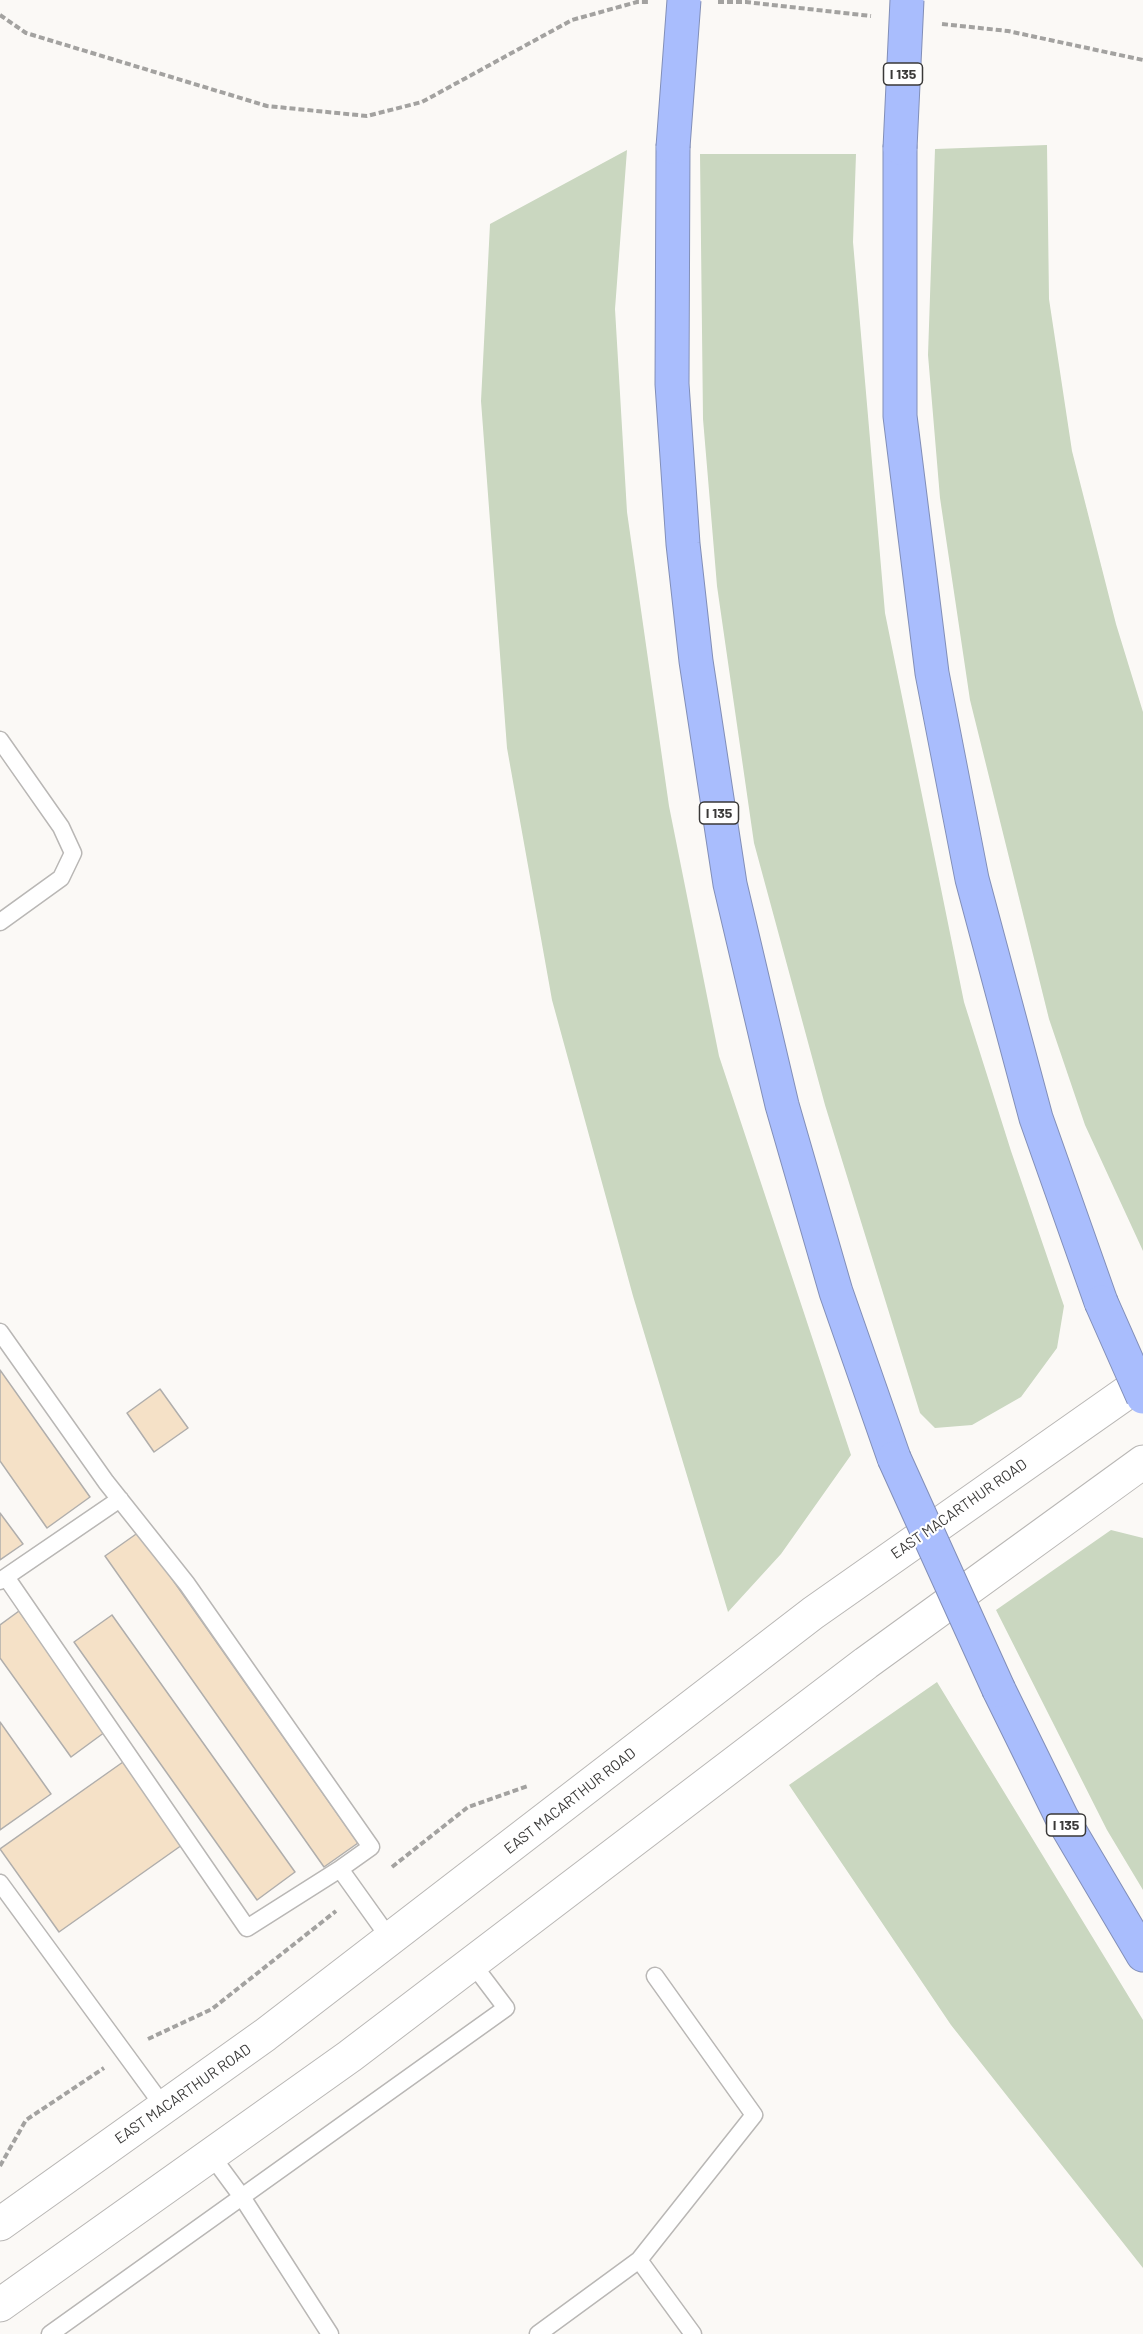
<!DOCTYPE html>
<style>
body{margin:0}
canvas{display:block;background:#fbf9f6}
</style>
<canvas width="1143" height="2334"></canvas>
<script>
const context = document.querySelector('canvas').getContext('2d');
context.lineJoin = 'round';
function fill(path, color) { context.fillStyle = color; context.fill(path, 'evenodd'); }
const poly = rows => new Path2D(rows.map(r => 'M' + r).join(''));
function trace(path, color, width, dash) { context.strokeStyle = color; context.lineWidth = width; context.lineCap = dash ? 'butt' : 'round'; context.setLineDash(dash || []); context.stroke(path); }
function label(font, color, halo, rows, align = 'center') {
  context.font = font + ' Barlow,sans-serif'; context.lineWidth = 4.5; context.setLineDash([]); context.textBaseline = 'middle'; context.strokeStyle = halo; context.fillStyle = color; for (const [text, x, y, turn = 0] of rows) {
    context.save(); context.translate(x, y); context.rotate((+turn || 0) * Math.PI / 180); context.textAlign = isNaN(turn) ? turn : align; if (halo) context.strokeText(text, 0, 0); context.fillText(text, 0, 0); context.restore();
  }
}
const green = poly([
 [1047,145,1049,299,1072,451,1116,624,1143,712,1143,1251,1085,1125,1049,1019,970,700,940,498,928,355,935,149],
 [627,150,615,309,627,512,669,806,719,1056,851,1455,781,1554,728,1612,633,1296,552,1000,507,748,481,401,490,224],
 [700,154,856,154,853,242,885,613,964,1002,1011,1151,1064,1306,1057,1348,1021,1397,972,1425,935,1428,920,1413,825,1105,754,843,717,586,703,419],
 [1111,1530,1143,1538,1143,1890,1107,1830,996,1610],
 [937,1682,1143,2020,1143,2268,951,2025,789,1785]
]);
const building = poly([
 [0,1370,90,1497,47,1528,0,1461,0,1370],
 [160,1389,188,1428,154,1452,127,1413,160,1389],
 [0,1513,23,1544,0,1560,0,1513],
 [139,1532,358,1843,324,1867,105,1556,139,1532],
 [19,1611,105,1732,71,1757,0,1658,0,1625,19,1611],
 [112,1615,295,1872,257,1900,74,1642,112,1615],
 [0,1722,51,1794,0,1830,0,1722],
 [123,1762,182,1845,59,1932,0,1849,123,1762]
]);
const path = poly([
 [718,2,746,2,871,16],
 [0,15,26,33,267,106,367,116,422,102,572,20,637,2,650,2],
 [942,24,1008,31,1143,60],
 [392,1867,468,1807,528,1786],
 [148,2039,212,2009,336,1911],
 [0,2166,26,2120,104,2068]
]);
const lane = poly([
 [0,740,61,827,73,853,61,878,0,922],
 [0,1332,106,1482,187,1584,371,1847,340,1869,390,1939],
 [6,1577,247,1928,340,1869],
 [0,1581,120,1499],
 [0,1883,164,2107],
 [211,2155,242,2197,330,2334],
 [639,2260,754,2115,655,1976],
 [50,2334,506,2008,472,1963],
 [538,2334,639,2260,693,2334]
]);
const secondary = poly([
 [0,2224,265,2035,813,1613,1143,1381],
 [0,2305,350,2056,866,1663,1143,1462]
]);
const highway = poly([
 [673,147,672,384,683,544,696,661,730,884,782,1105,836,1292,894,1458],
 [900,148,900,416,932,673,972,879,1036,1118,1101,1302],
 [999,1690,1062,1818,1143,1955]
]);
const highwayBridge = poly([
 [673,147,684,0],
 [900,148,907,0],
 [1101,1302,1143,1397],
 [894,1458,999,1690]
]);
const shields = [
 [903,74,39],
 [719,813,39],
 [1066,1825,39]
];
const shieldNames = [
 ["I 135",903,74],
 ["I 135",719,813],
 ["I 135",1066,1825]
];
const streetNames = [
 ["EAST MACARTHUR ROAD",959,1509,-35],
 ["EAST MACARTHUR ROAD",570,1801,-38],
 ["EAST MACARTHUR ROAD",183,2094,-35]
];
fill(green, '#cad7c0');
fill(building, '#f5e1c7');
trace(building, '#b0aeac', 1.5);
trace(lane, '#b9b7b5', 19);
trace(secondary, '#b9b7b5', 35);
trace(highway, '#828fb8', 35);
trace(path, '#a3a2a0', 4, [6, 3]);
trace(lane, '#fff', 16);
trace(secondary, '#fff', 33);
trace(highway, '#a9bdfd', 33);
trace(highwayBridge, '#828fb8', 35, []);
trace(highwayBridge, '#a9bdfd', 33);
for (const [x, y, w] of shields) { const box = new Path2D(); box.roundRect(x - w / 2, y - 11, w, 22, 4.5); context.fillStyle = '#fff'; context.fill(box); trace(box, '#3a3938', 1.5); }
label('bold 14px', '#3a3938', null, shieldNames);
label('15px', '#3a3938', '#fff', streetNames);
</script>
